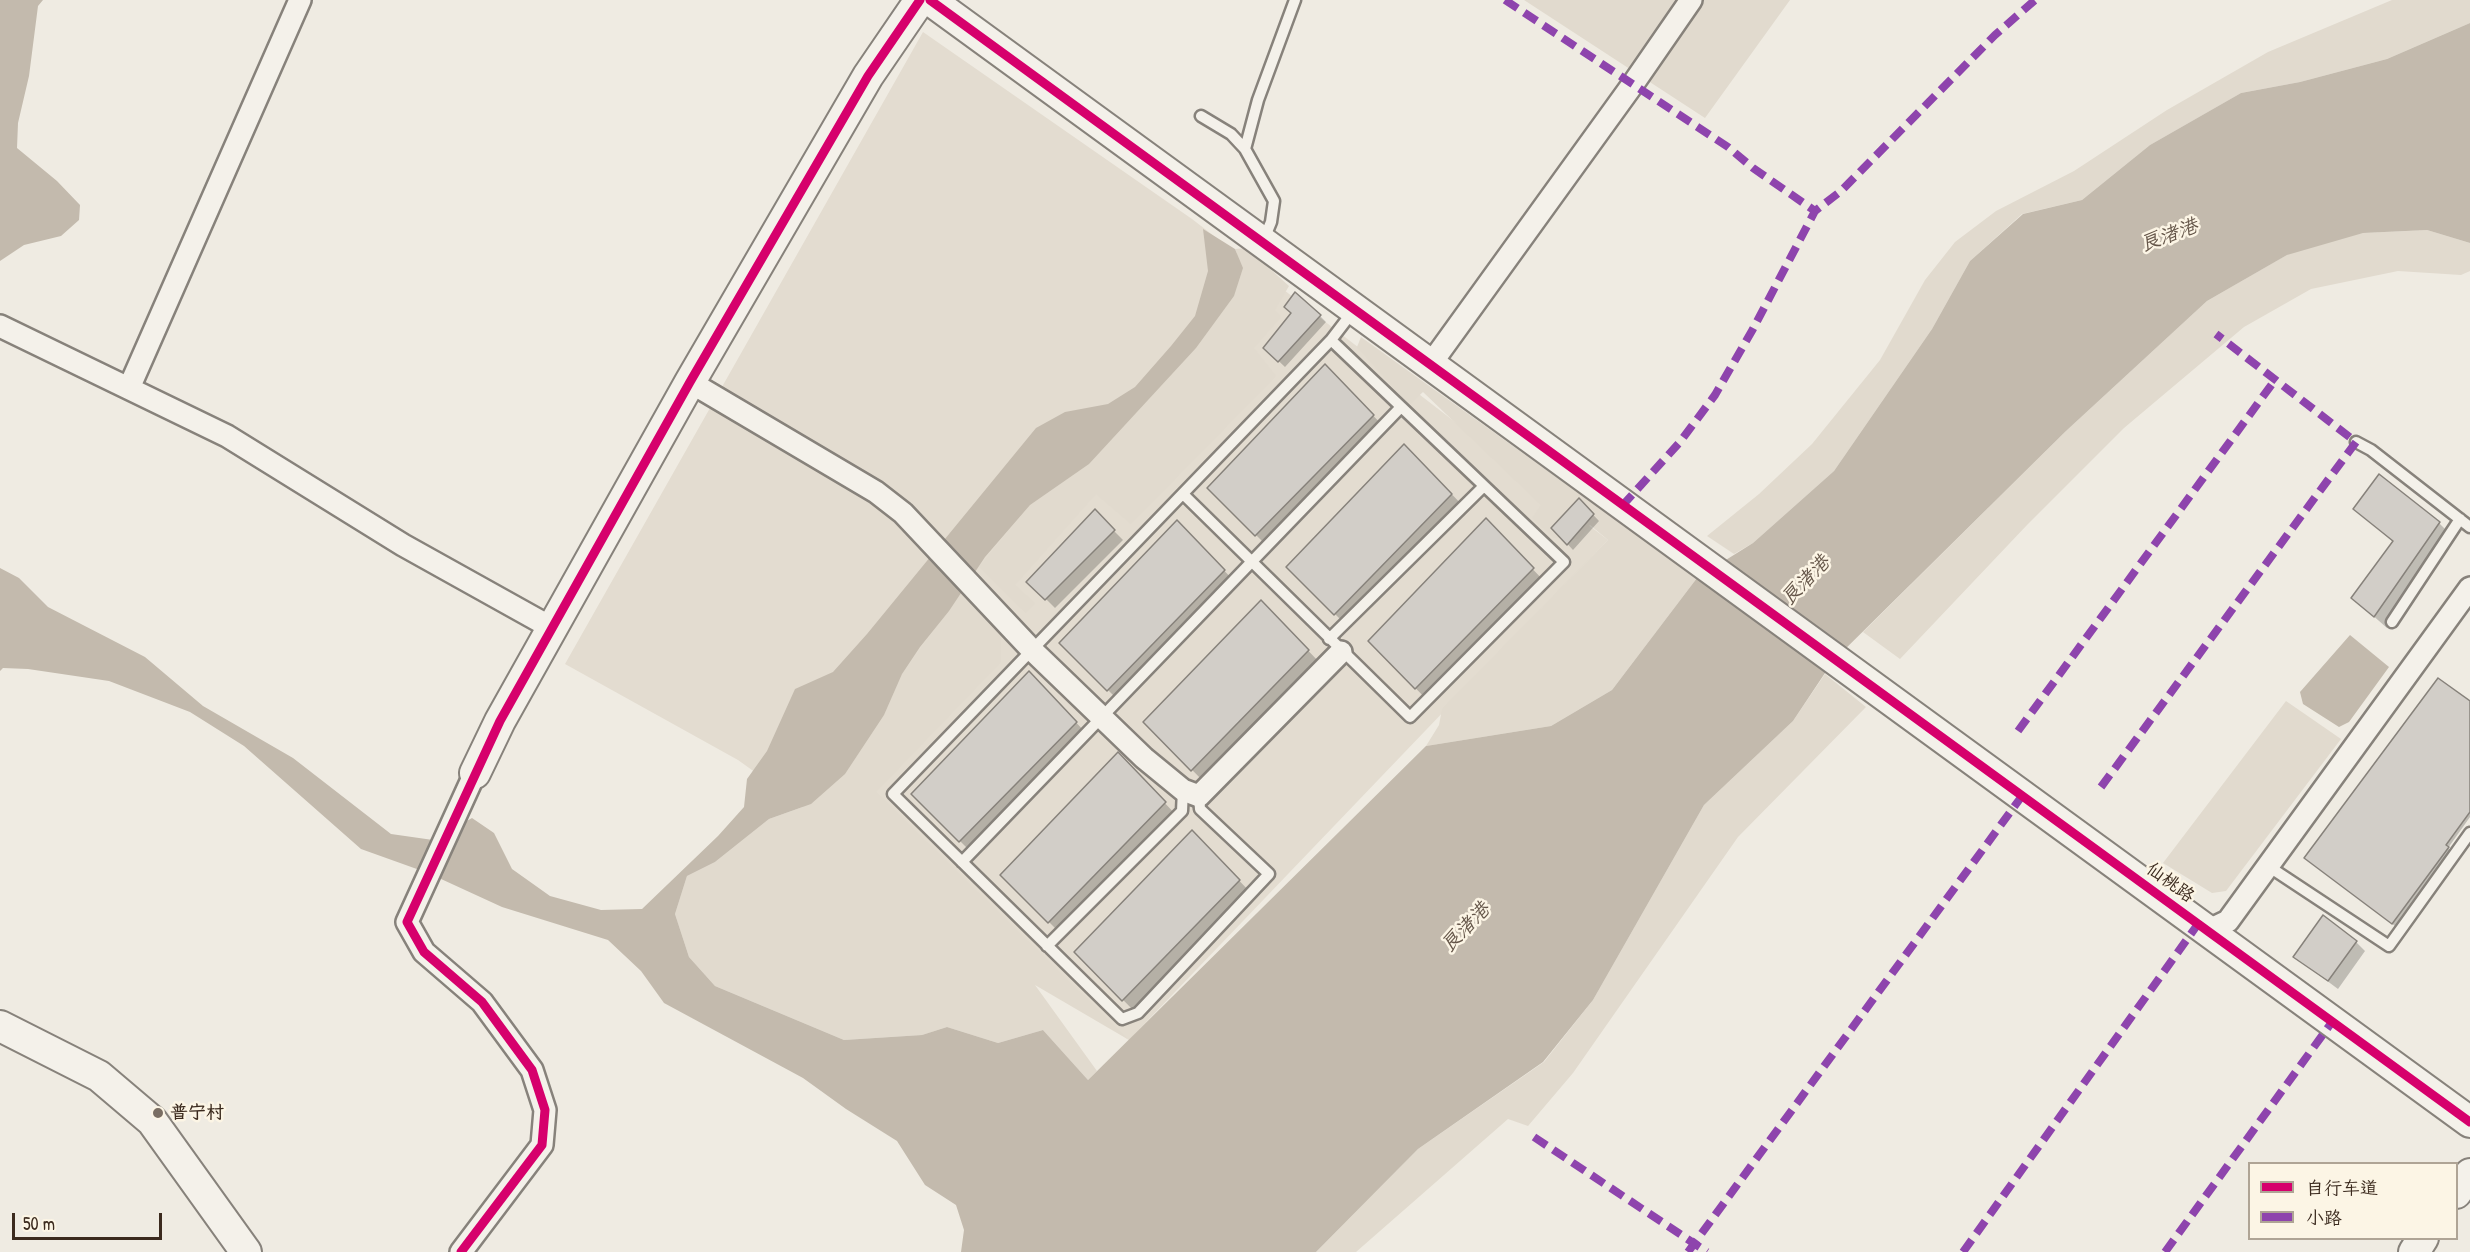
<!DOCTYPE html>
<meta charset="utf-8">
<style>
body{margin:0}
#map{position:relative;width:2470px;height:1252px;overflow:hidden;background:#efebe2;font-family:"Patrick Hand","LXGW WenKai TC",sans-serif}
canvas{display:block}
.legend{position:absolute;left:2248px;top:1162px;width:210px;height:78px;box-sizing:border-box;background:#fcf5e5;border:2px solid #afa495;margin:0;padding:8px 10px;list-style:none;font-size:18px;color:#3b2a1e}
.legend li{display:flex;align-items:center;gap:12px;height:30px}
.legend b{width:30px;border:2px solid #afa495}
.scale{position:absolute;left:12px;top:1213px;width:150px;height:27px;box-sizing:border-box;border:3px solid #3b2a1e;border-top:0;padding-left:8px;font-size:18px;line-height:21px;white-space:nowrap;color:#3b2a1e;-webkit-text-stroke:4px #fcf5e5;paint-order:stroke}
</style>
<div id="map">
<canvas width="2470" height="1252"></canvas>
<ul class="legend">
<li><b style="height:8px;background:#d6006c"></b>自行车道</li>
<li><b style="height:8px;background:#8e44ad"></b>小路</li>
</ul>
<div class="scale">50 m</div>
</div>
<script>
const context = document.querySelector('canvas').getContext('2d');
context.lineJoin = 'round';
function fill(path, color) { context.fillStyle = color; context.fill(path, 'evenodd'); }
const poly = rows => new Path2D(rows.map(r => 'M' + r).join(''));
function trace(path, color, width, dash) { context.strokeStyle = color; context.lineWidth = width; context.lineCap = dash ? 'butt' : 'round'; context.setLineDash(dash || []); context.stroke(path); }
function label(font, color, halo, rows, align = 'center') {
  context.font = font + ' "Patrick Hand","LXGW WenKai TC",sans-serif'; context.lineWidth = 5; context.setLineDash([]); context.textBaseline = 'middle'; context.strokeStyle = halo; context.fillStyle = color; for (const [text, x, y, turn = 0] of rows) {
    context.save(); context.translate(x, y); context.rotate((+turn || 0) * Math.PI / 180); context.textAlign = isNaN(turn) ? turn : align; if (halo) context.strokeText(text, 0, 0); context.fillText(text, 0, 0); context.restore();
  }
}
const built = poly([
 [923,32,1192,219,1608,540,1129,1040,738,760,565,664]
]);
const green = poly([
 [1524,0,1790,0,1705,118],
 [2392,0,2470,0,2470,23,2387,59,2300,82,2241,93,2150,145,2082,200,2022,214,1970,261,1932,329,1834,471,1753,543,1734,554,1707,536,1759,494,1812,444,1880,360,1925,280,1955,242,1996,211,2074,171,2167,110,2268,52],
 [2427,230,2470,243,2470,271,2461,275,2398,271,2311,289,2244,327,2124,428,2027,525,1900,659,1863,632,2066,431,2207,301,2318,237,2363,233],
 [1247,248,1289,286,1275,310,1281,317,1254,348,1276,376,1131,524,1096,494,1015,585,1035,603,1026,613,979,567,1030,505,1089,464,1196,348,1234,296,1243,268,1235,249],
 [1361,337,1697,578,1612,690,1551,726,1426,746,1439,725,1442,709,1608,540,1590,525,1578,539,1554,538,1532,518,1541,505,1423,392,1409,405,1357,347],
 [961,593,1001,636,1001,662,876,792,1129,1040,1035,985,1097,1071,1088,1080,1043,1030,998,1043,947,1027,922,1035,844,1040,715,986,689,957,675,914,687,876,715,862,769,819,811,804,884,715,902,674],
 [1825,674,1866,707,1738,837,1573,1073,1528,1126,1508,1119,1356,1252,1316,1252,1418,1149,1544,1062,1593,1000,1704,805,1793,721],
 [2286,701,2341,739,2226,891,2212,893,2163,863]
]);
const water = poly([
 [0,0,43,0,38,6,29,76,18,123,17,148,57,181,80,205,79,220,61,236,24,245,0,261],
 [2470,23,2470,243,2427,230,2363,233,2287,255,2207,301,2066,431,1833,661,1793,721,1704,805,1593,1000,1543,1062,1418,1149,1316,1252,961,1252,964,1230,956,1205,925,1185,897,1141,846,1109,803,1078,664,1003,641,971,608,940,502,907,428,873,361,849,244,746,190,712,109,681,28,669,3,668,0,671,0,568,19,578,48,607,145,657,203,706,293,758,391,834,433,840,472,818,494,833,512,869,550,896,601,910,642,909,718,836,744,807,747,779,767,751,795,689,833,672,867,634,1036,428,1065,412,1108,404,1135,387,1171,346,1195,316,1208,271,1203,229,1235,249,1243,268,1234,296,1196,348,1089,464,1030,505,985,557,949,611,920,647,902,674,884,715,845,774,811,804,769,819,715,862,687,876,675,914,689,957,715,986,844,1040,922,1035,947,1027,998,1043,1043,1030,1088,1080,1426,746,1551,726,1612,690,1697,578,1753,543,1834,471,1932,329,1970,261,2023,214,2082,200,2150,145,2241,93,2300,82,2387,59],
 [2350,635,2389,667,2349,722,2339,727,2303,704,2300,692]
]);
const shadow = poly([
 [1293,314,1320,316,1326,322,1285,367,1265,348],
 [1338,379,1385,428,1268,547,1209,488],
 [1417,458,1464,507,1347,626,1288,567],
 [1579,500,1599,521,1573,550,1553,528],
 [2355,508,2439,523,2451,535,2387,628,2353,598,2394,543],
 [1095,512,1123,540,1055,608,1029,582],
 [1498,533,1545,582,1428,701,1370,641],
 [1189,534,1236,583,1120,702,1061,643],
 [1273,614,1320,663,1204,782,1145,722],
 [1041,686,1088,735,972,853,913,794],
 [2470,703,2470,817,2448,848,2450,851,2395,926,2309,860],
 [1130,766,1177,816,1061,934,1002,875],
 [1204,844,1251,893,1135,1012,1076,952],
 [2356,942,2365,951,2338,989,2295,957]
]);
const building = poly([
 [1295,292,1321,315,1278,362,1263,348,1291,313,1284,307,1295,292],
 [1325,364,1374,415,1255,536,1207,488,1325,364],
 [1404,444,1452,494,1334,615,1286,567,1404,444],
 [2379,474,2440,522,2374,617,2351,598,2393,541,2353,509,2379,474],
 [1579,498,1594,514,1567,545,1551,528,1579,498],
 [1095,509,1115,530,1045,600,1026,582,1095,509],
 [1486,518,1534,568,1415,689,1368,641,1486,518],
 [1177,520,1225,570,1107,691,1059,643,1177,520],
 [1261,600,1309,650,1191,771,1143,722,1261,600],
 [1029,671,1077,722,959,842,911,794,1029,671],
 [2438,678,2470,701,2470,812,2446,845,2449,847,2392,924,2304,858,2438,678],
 [1118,752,1166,802,1048,923,1000,875,1118,752],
 [1192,830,1240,880,1122,1001,1074,952,1192,830],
 [2323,915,2357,941,2328,981,2293,957,2323,915]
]);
const lane = poly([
 [1201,116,1231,134,1245,149,1274,201,1271,222,1264,239],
 [1245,149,1258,100,1295,0],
 [2356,442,2371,450,2470,527],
 [1183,494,1410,717,1564,562,1331,340],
 [2392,622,2460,519],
 [1329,639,1484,486],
 [1199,796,1200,809,1269,874,1138,1013,1122,1019,893,794,1331,340,1354,310],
 [962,862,1401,407],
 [2268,866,2389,946,2470,833],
 [1047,946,1182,811,1183,790]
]);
const street = poly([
 [0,326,227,436,403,545,552,628],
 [1430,365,1633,84,1691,0],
 [690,382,876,492,903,513,1032,650,1144,758,1183,790,1199,796,1341,652],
 [129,388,300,0],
 [2207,931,2228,921,2470,588],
 [461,1252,542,1145,545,1110,532,1070,482,1002,424,952,407,922,475,773]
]);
const secondary = poly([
 [930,0,2470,1122],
 [475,773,500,721,690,382,868,76,920,0],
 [0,1026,99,1076,152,1121,246,1252],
 [2456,1193,2470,1174],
 [2414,1252,2423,1238]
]);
const quiet = poly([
 [1505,0,1728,147,1753,168,1815,211],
 [1622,506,1680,442,1715,395,1753,329,1815,211,1841,191,1995,35,2035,0],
 [2018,731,2275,380],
 [2101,787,2356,442,2216,334],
 [1534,1137,1707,1252],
 [1688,1252,2022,796],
 [1963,1252,2198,924],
 [2165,1252,2332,1022]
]);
const cycleway = poly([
 [930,0,2470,1122],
 [461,1252,542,1145,545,1110,532,1070,482,1002,424,952,407,922,500,721,690,382,868,76,920,0]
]);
const markers = [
 [158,1113,6,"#7a6e63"]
];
const streetNames = [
 ["仙桃路",2170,883,36]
];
const poiNames = [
 ["普宁村",170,1113]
];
const waterNames = [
 ["良渚港",2169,236,-20],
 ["良渚港",1806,581,-46],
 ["良渚港",1466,928,-46]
];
fill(built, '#e3dcd0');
fill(green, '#e1dace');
fill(water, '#c3baad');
fill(shadow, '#0003');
fill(building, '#d2cec8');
trace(building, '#87827b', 1.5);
trace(lane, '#87827b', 15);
trace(street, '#87827b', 26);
trace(secondary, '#87827b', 34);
trace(lane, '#f4f1ea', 10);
trace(street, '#f4f1ea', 21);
trace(secondary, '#f4f1ea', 30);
trace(quiet, '#8e44ad', 8, [15, 8]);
trace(cycleway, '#d6006c', 9);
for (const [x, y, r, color] of markers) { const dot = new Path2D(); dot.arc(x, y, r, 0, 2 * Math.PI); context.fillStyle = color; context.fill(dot); trace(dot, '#fcf5e5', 2); }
label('18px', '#3b2a1e', '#fcf5e5', streetNames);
label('bold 18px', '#3b2a1e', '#fcf5e5', poiNames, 'left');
label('italic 20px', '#645548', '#fcf5e5', waterNames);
</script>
